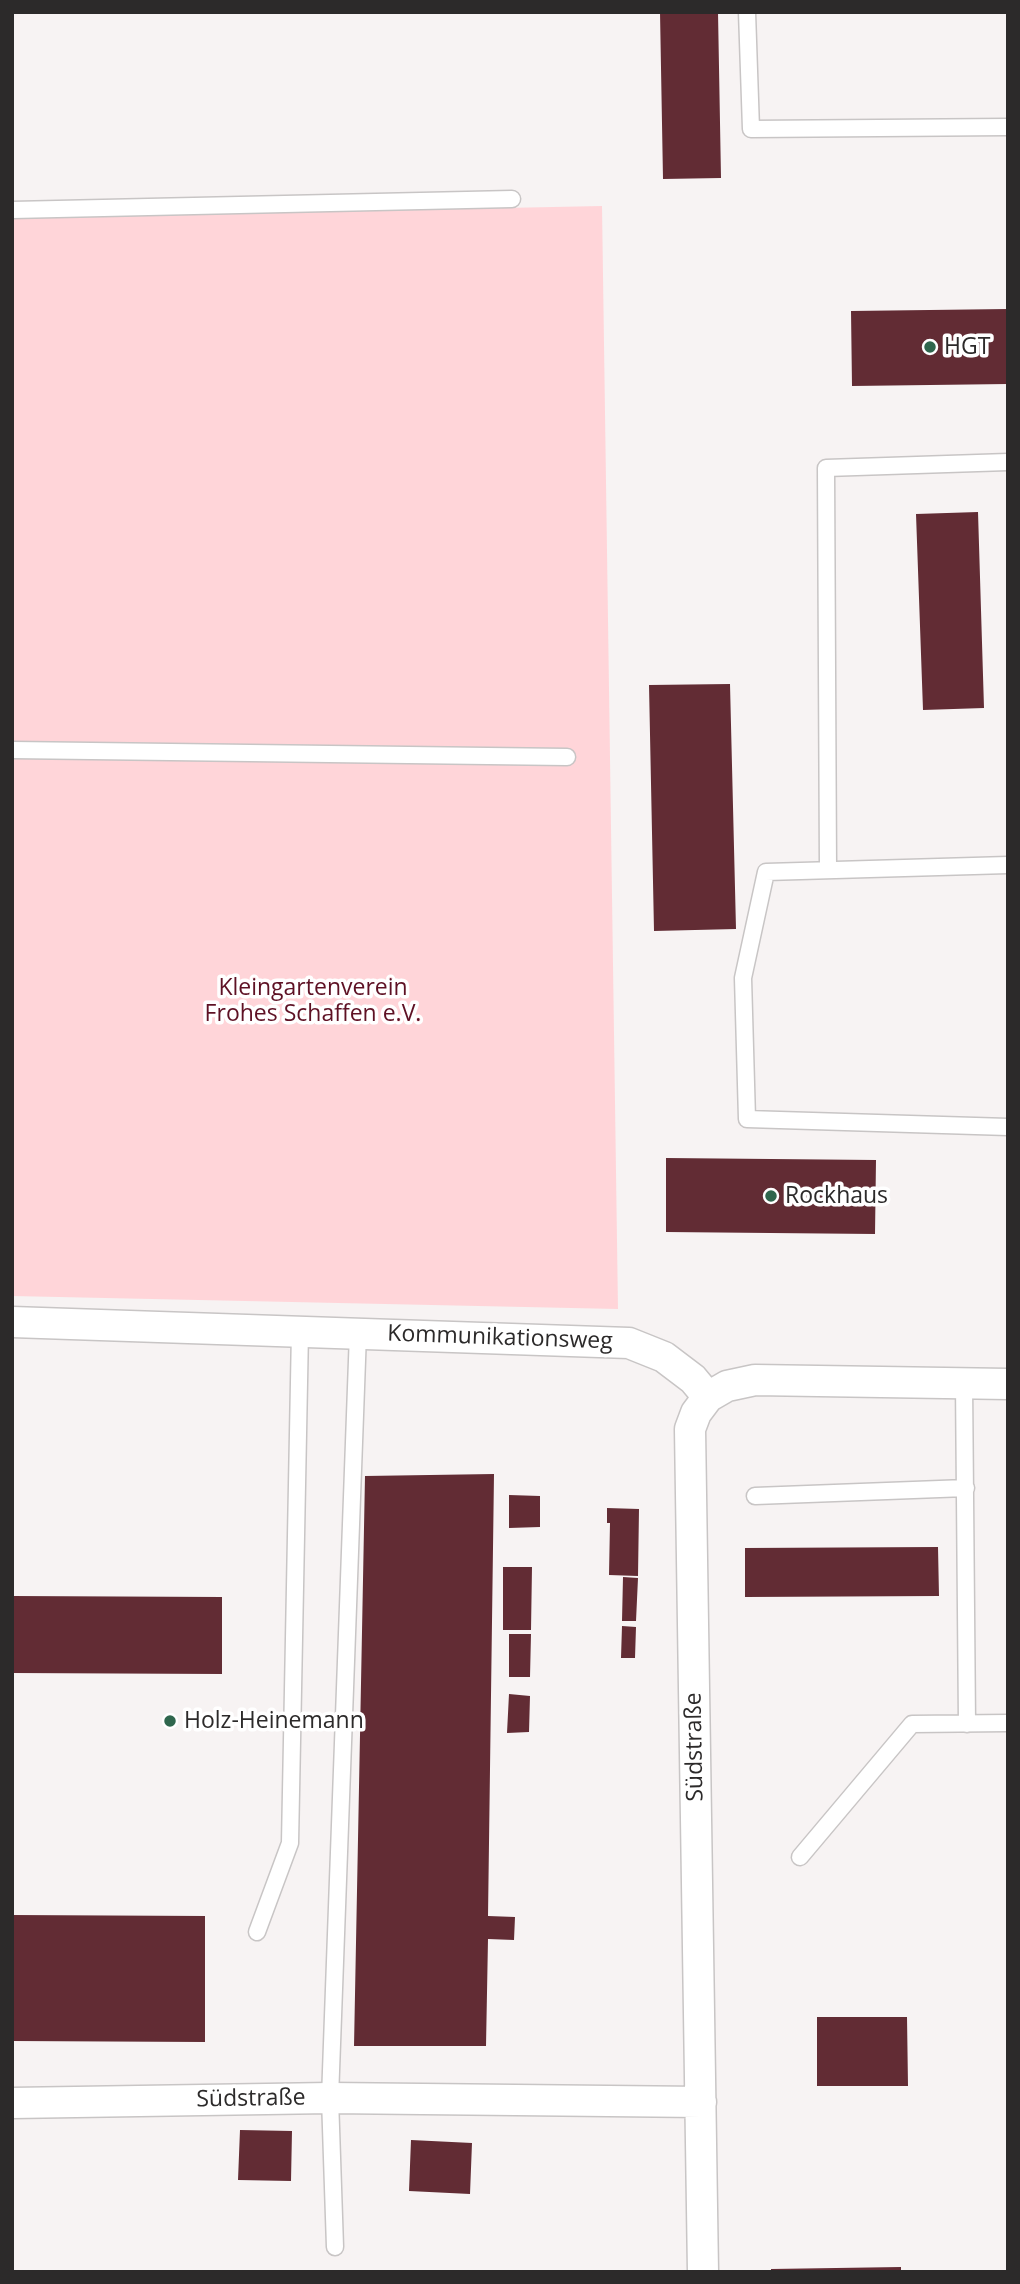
<!DOCTYPE html>
<meta charset="utf-8">
<style>
body{margin:0}
#map{position:relative;width:1020px;height:2284px;overflow:hidden;background:#f7f3f3;font-family:"Open Sans",sans-serif}
canvas{display:block}
.frame{position:absolute;inset:0;border:14px solid #2c2a2a;pointer-events:none}
</style>
<div id="map">
<canvas width="1020" height="2284"></canvas>
<div class="frame"></div>
</div>
<script>
const context = document.querySelector('canvas').getContext('2d');
context.lineJoin = 'round';
function fill(path, color) { context.fillStyle = color; context.fill(path, 'evenodd'); }
const poly = rows => new Path2D(rows.map(r => 'M' + r).join(''));
function trace(path, color, width, dash) { context.strokeStyle = color; context.lineWidth = width; context.lineCap = dash ? 'butt' : 'round'; context.setLineDash(dash || []); context.stroke(path); }
function label(font, color, halo, rows, align = 'center') {
  context.font = font + ' "Open Sans",sans-serif'; context.lineWidth = 7; context.setLineDash([]); context.textBaseline = 'middle'; context.strokeStyle = halo; context.fillStyle = color; for (const [text, x, y, turn = 0] of rows) {
    context.save(); context.translate(x, y); context.rotate((+turn || 0) * Math.PI / 180); context.textAlign = isNaN(turn) ? turn : align; if (halo) context.strokeText(text, 0, 0); context.fillText(text, 0, 0); context.restore();
  }
}
const green = poly([
 [602,206,618,1309,12,1296,12,218]
]);
const building = poly([
 [660,12,718,12,721,178,663,179],
 [1008,309,1008,384,852,386,851,311],
 [978,512,984,708,923,710,916,514],
 [730,684,736,929,654,931,649,685],
 [666,1158,876,1160,875,1234,666,1232],
 [494,1474,488,1916,515,1917,514,1940,488,1939,486,2046,354,2046,365,1476],
 [509,1495,540,1496,540,1527,509,1528],
 [607,1508,639,1509,638,1576,609,1575,610,1523,607,1523],
 [938,1547,939,1596,745,1597,745,1548],
 [503,1567,532,1567,531,1630,503,1630],
 [623,1577,638,1578,636,1621,622,1621],
 [12,1596,222,1597,222,1674,12,1673],
 [622,1626,636,1627,635,1658,621,1658],
 [509,1634,531,1634,530,1677,509,1677],
 [509,1694,530,1696,529,1732,507,1733],
 [12,1915,205,1916,205,2042,12,2041],
 [817,2017,907,2017,908,2086,817,2086],
 [240,2130,292,2131,291,2181,238,2180],
 [411,2140,472,2143,470,2194,409,2191],
 [901,2267,901,2272,771,2272,771,2269]
]);
const service = poly([
 [747,12,751,129,1008,127],
 [12,210,512,199],
 [12,750,567,757],
 [1008,865,766,872,743,978,747,1119,1008,1127],
 [828,870,826,468,1008,462],
 [964,1383,967,1724],
 [755,1496,966,1488],
 [800,1857,912,1724,1008,1723],
 [257,1932,290,1843,300,1331],
 [335,2247,330,2098,358,1333]
]);
const minor = poly([
 [12,1322,629,1343,664,1357,693,1379,708,1397],
 [12,2103,330,2098,701,2102],
 [703,2272,690,1429,696,1413,708,1397,727,1386,755,1380,1008,1384]
]);
const markers = [
 [930,347,7,"#2f664d"],
 [771,1196,7,"#2f664d"],
 [170,1721,7,"#2f664d"]
];
const poiNames = [
 ["HGT",944,347],
 ["Rockhaus",785,1196],
 ["Holz-Heinemann",184,1721]
];
const parkNames = [
 ["Kleingartenverein",313,988],
 ["Frohes Schaffen e.V.",313,1014]
];
const streetNames = [
 ["Kommunikationsweg",500,1338,2],
 ["Südstraße",695,1747,-91],
 ["Südstraße",251,2099,-1]
];
fill(green, '#ffd5d9');
fill(building, '#622c34');
trace(service, '#c8c5c5', 19);
trace(minor, '#c8c5c5', 33);
trace(service, '#fff', 16);
trace(minor, '#fff', 30);
for (const [x, y, r, color] of markers) { const dot = new Path2D(); dot.arc(x, y, r, 0, 2 * Math.PI); context.fillStyle = color; context.fill(dot); trace(dot, '#fff', 2.5); }
label('23px', '#2c2a2a', '#fff', poiNames, 'left');
label('23px', '#5e1124', '#fff', parkNames);
label('23px', '#2c2a2a', '#fff', streetNames);
</script>
